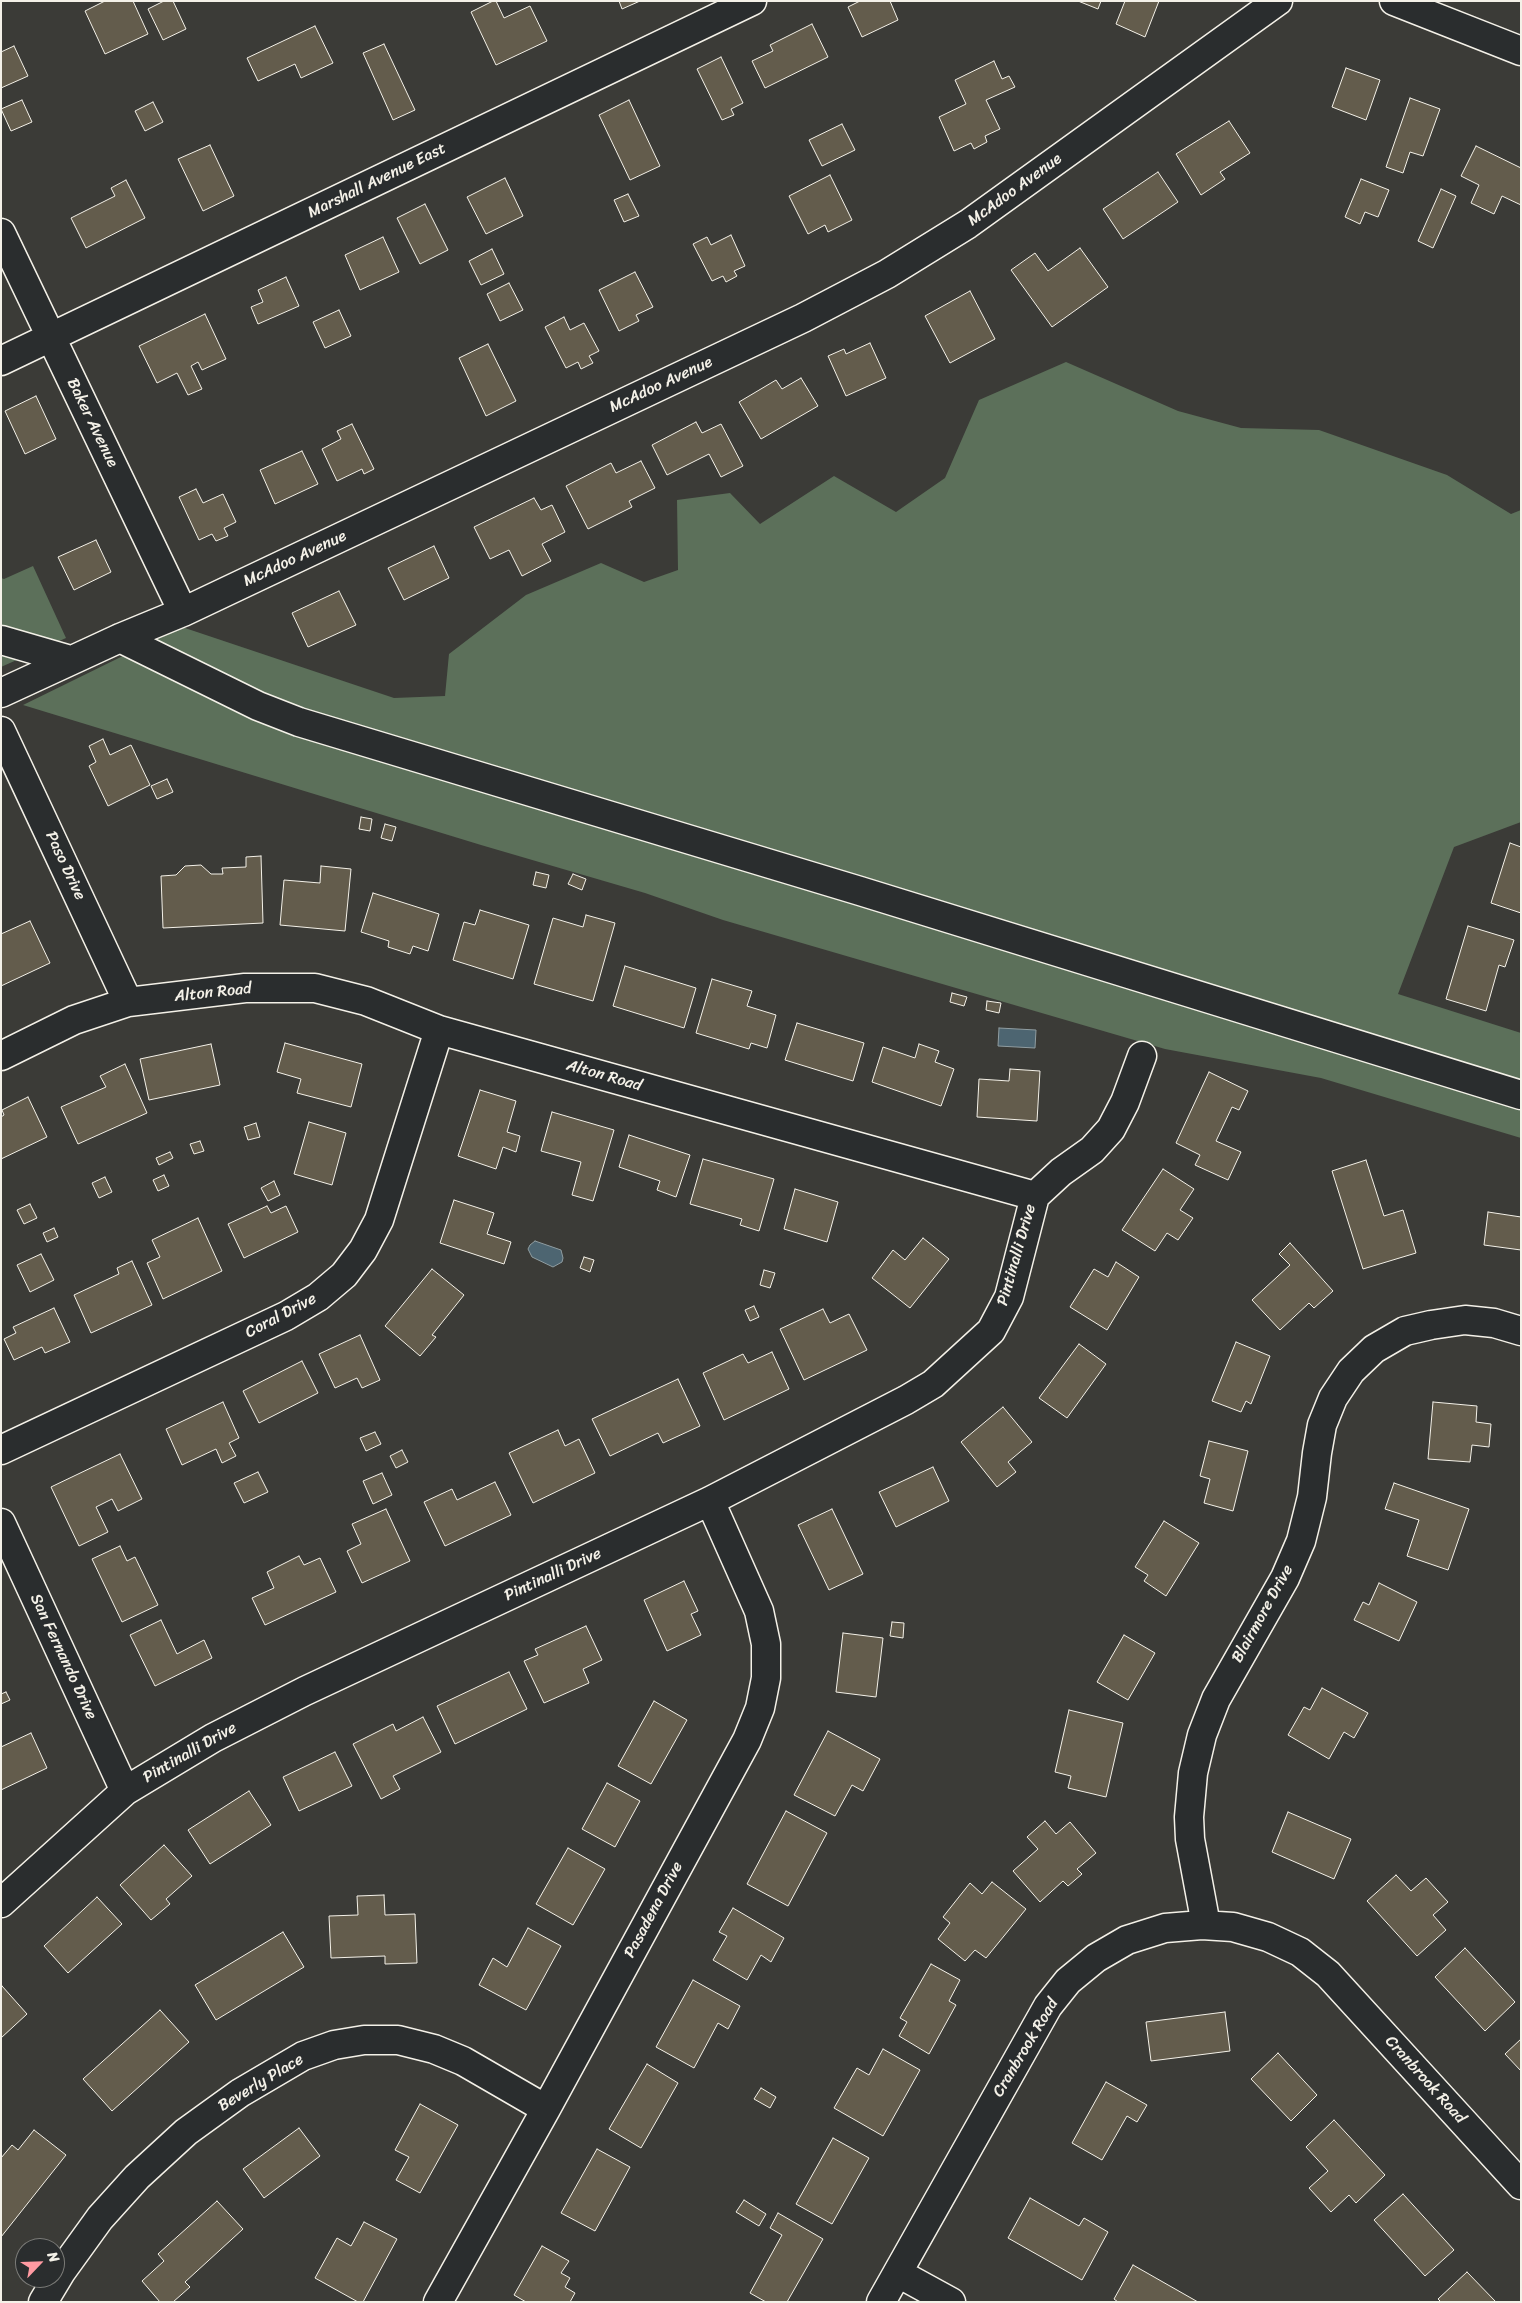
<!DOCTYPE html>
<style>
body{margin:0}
#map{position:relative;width:1522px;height:2303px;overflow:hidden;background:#3b3b37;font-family:Sriracha,sans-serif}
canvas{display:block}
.frame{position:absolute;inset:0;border:2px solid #f4f1e8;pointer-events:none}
.north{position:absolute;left:15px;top:2238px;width:50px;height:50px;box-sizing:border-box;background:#2a2d2e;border:1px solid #7b7b78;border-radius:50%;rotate:66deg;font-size:14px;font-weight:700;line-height:20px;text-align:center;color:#f4f1e8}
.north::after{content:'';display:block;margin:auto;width:18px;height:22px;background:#ff9aa2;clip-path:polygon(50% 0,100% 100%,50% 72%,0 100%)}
</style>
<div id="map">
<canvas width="1522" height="2303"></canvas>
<div class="frame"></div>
<div class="north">N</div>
</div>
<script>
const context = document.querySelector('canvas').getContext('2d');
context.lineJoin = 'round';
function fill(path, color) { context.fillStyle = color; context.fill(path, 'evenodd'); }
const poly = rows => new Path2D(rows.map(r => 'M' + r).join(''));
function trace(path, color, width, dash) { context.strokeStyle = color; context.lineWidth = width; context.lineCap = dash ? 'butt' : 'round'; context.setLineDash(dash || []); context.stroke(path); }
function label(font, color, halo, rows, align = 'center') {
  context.font = font + ' Sriracha,sans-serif'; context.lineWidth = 4.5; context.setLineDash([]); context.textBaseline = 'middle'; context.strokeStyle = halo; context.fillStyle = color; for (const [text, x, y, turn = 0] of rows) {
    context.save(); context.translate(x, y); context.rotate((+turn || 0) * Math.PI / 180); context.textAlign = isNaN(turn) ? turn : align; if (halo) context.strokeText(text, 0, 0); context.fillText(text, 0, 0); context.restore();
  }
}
const green = poly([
 [1066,362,1178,411,1241,428,1319,430,1447,475,1511,514,1521,510,1521,822,1454,847,1398,994,1521,1033,1521,1138,1321,1078,1165,1049,723,920,645,893,481,845,23,705,182,627,394,698,445,696,449,654,526,595,601,563,644,582,678,570,677,500,730,493,760,524,834,476,896,512,945,478,979,400],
 [33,566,66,638,1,667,1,578,4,579]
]);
const water = poly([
 [999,1028,1036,1030,1035,1048,998,1046,999,1028],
 [535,1241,561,1250,563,1258,562,1262,553,1267,532,1257,528,1249,530,1245,535,1241]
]);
const building = poly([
 [105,1,133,1,148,34,105,54,85,11,105,1],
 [164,1,173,1,186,29,163,40,148,9,164,1],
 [493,1,496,1,504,18,530,6,547,41,496,65,471,12,493,1],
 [619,1,640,1,622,9,619,1],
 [860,1,890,1,898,20,862,37,848,7,860,1],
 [1078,1,1101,1,1098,9,1078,1],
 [1125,1,1159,1,1145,37,1116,24,1125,1],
 [812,24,828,57,765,88,752,61,773,51,770,45,812,24],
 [315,26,333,63,301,78,295,64,258,81,247,58,315,26],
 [384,44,415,110,393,120,363,53,384,44],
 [14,46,28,76,1,88,1,52,14,46],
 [721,57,743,103,731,109,734,115,722,120,697,69,721,57],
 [994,61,1002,79,1009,76,1015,87,986,100,1000,129,985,136,987,142,974,149,971,143,954,151,939,117,966,104,955,80,994,61],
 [1346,68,1380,80,1366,120,1332,107,1346,68],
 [1410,98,1440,109,1423,156,1410,152,1403,173,1386,167,1410,98],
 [22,100,32,122,11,131,1,109,22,100],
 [629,100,660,166,630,180,599,115,629,100],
 [153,102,163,122,145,131,135,111,153,102],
 [1229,121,1250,153,1220,172,1225,179,1201,195,1176,154,1229,121],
 [842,124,855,150,822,166,809,140,842,124],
 [210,145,234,196,203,211,178,159,210,145],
 [1476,146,1521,168,1521,205,1502,196,1494,214,1471,203,1479,185,1461,176,1476,146],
 [1158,172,1178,202,1123,239,1103,209,1158,172],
 [830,175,852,220,828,232,825,225,808,234,789,196,830,175],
 [505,178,523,216,486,234,467,197,505,178],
 [1361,179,1389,190,1378,217,1365,212,1360,224,1345,217,1361,179],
 [126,180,145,218,86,248,71,218,115,196,111,188,126,180],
 [1441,189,1456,196,1433,248,1418,241,1441,189],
 [628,194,639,216,624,222,614,200,628,194],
 [425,204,448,250,420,264,397,218,425,204],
 [731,235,745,266,734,271,737,276,726,282,723,276,712,281,693,244,707,237,711,245,731,235],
 [383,237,399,272,360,290,345,255,383,237],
 [1080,248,1108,287,1052,327,1011,270,1035,253,1048,271,1080,248],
 [492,249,504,274,481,285,469,261,492,249],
 [635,272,653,307,636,315,639,321,619,331,599,290,635,272],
 [286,277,299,306,258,324,251,307,263,302,258,290,286,277],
 [509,283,523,310,500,321,487,294,509,283],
 [970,291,995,339,950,363,925,316,970,291],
 [339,310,351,336,325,348,313,322,339,310],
 [205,314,226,359,202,370,198,362,191,366,202,389,188,395,177,373,157,383,139,346,205,314],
 [564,317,570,330,584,323,599,351,589,356,593,363,581,369,578,362,566,368,545,327,564,317],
 [870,343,886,378,846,396,828,356,844,349,846,354,870,343],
 [488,344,516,401,486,416,459,358,488,344],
 [801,378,818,406,761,439,739,402,776,380,782,389,801,378],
 [36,396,56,439,25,454,5,411,36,396],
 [696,422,702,433,721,424,743,466,721,477,709,454,667,475,652,445,696,422],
 [352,424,374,469,364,474,362,469,337,481,322,449,341,439,337,431,352,424],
 [302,451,318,484,275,504,260,470,302,451],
 [641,461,655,488,629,501,632,507,588,529,566,486,611,463,616,473,641,461],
 [196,489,203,503,223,494,236,522,224,528,228,536,216,541,212,534,199,540,179,497,196,489],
 [534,498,541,510,552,505,565,532,542,544,551,561,522,576,509,550,490,559,474,527,534,498],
 [96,540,111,572,74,590,58,557,96,540],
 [434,546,449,578,404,600,388,568,434,546],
 [339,591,356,625,308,647,292,613,339,591],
 [103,739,110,755,131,745,150,785,108,806,89,766,96,762,89,746,103,739],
 [167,779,173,792,157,799,151,786,167,779],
 [361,817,372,819,370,831,359,829,361,817],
 [385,824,396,827,392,841,381,838,385,824],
 [1510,843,1521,847,1521,913,1491,903,1510,843],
 [261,856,263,923,163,928,161,876,176,875,185,866,201,865,211,874,223,874,222,868,246,867,246,857,261,856],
 [321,866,351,869,345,931,280,925,284,880,320,883,321,866],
 [536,872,549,875,546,888,533,885,536,872],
 [573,874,586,879,582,890,568,884,573,874],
 [373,893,439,914,428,951,413,946,410,954,388,947,389,941,361,932,373,893],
 [480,910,529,925,513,979,453,960,464,922,475,925,480,910],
 [586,915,615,923,593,1001,534,984,553,918,583,927,586,915],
 [30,921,50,963,1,986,1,934,30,921],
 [1468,926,1514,940,1505,967,1499,965,1486,1011,1446,999,1468,926],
 [625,966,696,988,684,1028,613,1006,625,966],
 [712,979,752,991,747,1006,776,1015,767,1048,751,1043,749,1049,696,1033,712,979],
 [952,993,967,997,964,1006,950,1002,952,993],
 [987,1001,1001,1003,999,1013,986,1010,987,1001],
 [797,1023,864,1043,853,1081,785,1060,797,1023],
 [285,1043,362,1064,351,1107,297,1093,301,1079,277,1072,285,1043],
 [211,1044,220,1085,149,1100,140,1059,211,1044],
 [919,1044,939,1051,935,1062,954,1069,941,1106,872,1082,883,1047,915,1058,919,1044],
 [125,1064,147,1113,78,1144,61,1107,106,1087,100,1076,125,1064],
 [1010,1069,1040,1071,1037,1121,977,1117,979,1079,1009,1081,1010,1069],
 [1209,1072,1248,1091,1239,1110,1232,1107,1216,1141,1241,1152,1228,1180,1195,1165,1200,1155,1176,1143,1209,1072],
 [480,1090,516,1101,507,1132,520,1136,516,1152,503,1147,496,1169,458,1156,480,1090],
 [28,1097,47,1137,1,1159,1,1117,4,1115,2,1110,28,1097],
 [552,1112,614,1130,593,1201,572,1195,581,1162,541,1151,552,1112],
 [309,1122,346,1133,332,1185,294,1174,309,1122],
 [256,1123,260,1137,248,1140,244,1127,256,1123],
 [629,1135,690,1155,676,1197,657,1190,660,1181,619,1167,629,1135],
 [200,1141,204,1151,194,1154,190,1144,200,1141],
 [170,1152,173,1158,159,1165,156,1158,170,1152],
 [703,1159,774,1179,759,1231,740,1225,742,1219,690,1204,703,1159],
 [1366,1160,1384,1216,1403,1210,1416,1253,1363,1269,1332,1171,1366,1160],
 [1163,1169,1194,1189,1180,1210,1193,1218,1178,1240,1167,1233,1155,1251,1122,1230,1163,1169],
 [164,1175,169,1186,158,1191,153,1180,164,1175],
 [105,1177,112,1192,99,1198,92,1183,105,1177],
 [274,1181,280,1195,268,1201,261,1188,274,1181],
 [795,1189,838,1202,827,1242,784,1229,795,1189],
 [454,1200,494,1213,487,1234,511,1242,504,1264,440,1243,454,1200],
 [30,1204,37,1218,24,1224,17,1210,30,1204],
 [267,1206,271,1213,286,1206,298,1232,244,1258,228,1224,267,1206],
 [1488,1212,1521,1217,1521,1250,1484,1245,1488,1212],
 [198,1218,222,1271,163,1299,147,1263,160,1257,152,1240,198,1218],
 [54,1228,58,1237,47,1242,43,1233,54,1228],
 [923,1238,949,1259,910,1308,872,1278,893,1250,905,1260,923,1238],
 [1290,1243,1333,1291,1314,1308,1309,1303,1280,1330,1252,1300,1290,1265,1279,1254,1290,1243],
 [41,1254,54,1280,30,1292,17,1265,41,1254],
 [584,1257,594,1260,590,1272,580,1268,584,1257],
 [132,1261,152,1305,91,1333,74,1295,119,1274,117,1268,132,1261],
 [1116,1262,1139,1277,1107,1330,1070,1307,1094,1269,1108,1277,1116,1262],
 [432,1269,464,1295,432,1335,436,1337,420,1356,385,1326,432,1269],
 [764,1270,775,1273,770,1288,760,1285,764,1270],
 [754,1306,759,1317,750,1321,745,1310,754,1306],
 [54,1308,70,1342,45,1353,42,1347,14,1360,4,1339,16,1333,13,1327,54,1308],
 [823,1309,830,1323,849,1314,867,1350,804,1380,780,1329,823,1309],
 [360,1335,380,1380,362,1388,357,1378,335,1388,319,1354,360,1335],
 [1236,1342,1270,1356,1251,1404,1246,1401,1241,1412,1212,1401,1236,1342],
 [1079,1344,1106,1364,1067,1418,1039,1398,1079,1344],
 [772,1352,789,1389,724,1420,703,1373,743,1354,748,1363,772,1352],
 [302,1361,318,1393,259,1423,243,1391,302,1361],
 [678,1379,700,1426,663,1443,658,1433,610,1456,592,1419,678,1379],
 [223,1402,239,1438,229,1443,236,1456,222,1463,216,1449,182,1465,166,1429,223,1402],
 [1433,1402,1477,1406,1476,1422,1491,1424,1489,1447,1472,1445,1470,1462,1428,1459,1433,1402],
 [1003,1407,1032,1442,1008,1462,1016,1472,997,1487,961,1442,1003,1407],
 [558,1430,565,1446,579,1439,595,1473,533,1503,509,1453,558,1430],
 [375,1432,381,1444,366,1451,360,1438,375,1432],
 [1209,1441,1248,1451,1233,1511,1204,1503,1210,1479,1200,1476,1209,1441],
 [402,1450,408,1462,396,1468,390,1456,402,1450],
 [120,1454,142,1499,118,1511,112,1499,96,1507,108,1532,79,1546,51,1487,120,1454],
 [933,1467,949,1501,896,1527,879,1492,933,1467],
 [258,1472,268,1492,244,1503,234,1483,258,1472],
 [382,1473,392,1495,373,1504,363,1481,382,1473],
 [495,1482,511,1515,445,1546,424,1502,452,1489,457,1500,495,1482],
 [1394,1483,1469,1509,1448,1570,1407,1556,1419,1520,1385,1509,1394,1483],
 [386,1509,410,1561,362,1583,347,1551,361,1544,352,1524,386,1509],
 [832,1509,863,1574,829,1590,798,1525,832,1509],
 [1164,1521,1199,1543,1166,1596,1144,1581,1148,1575,1135,1567,1164,1521],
 [120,1546,127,1561,135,1557,158,1605,122,1622,92,1559,120,1546],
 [299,1556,304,1565,320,1558,336,1592,265,1625,252,1598,274,1588,267,1572,299,1556],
 [684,1581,698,1611,691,1614,701,1635,667,1651,644,1600,684,1581],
 [1379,1583,1417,1602,1399,1641,1354,1620,1363,1602,1369,1605,1379,1583],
 [161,1620,177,1654,204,1640,212,1658,155,1686,130,1635,161,1620],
 [892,1622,904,1623,903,1638,890,1636,892,1622],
 [586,1626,602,1660,583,1669,589,1683,544,1703,524,1661,538,1655,535,1649,586,1626],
 [843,1633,883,1638,876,1697,836,1692,843,1633],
 [1124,1635,1155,1653,1128,1700,1097,1682,1124,1635],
 [509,1672,527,1709,455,1744,437,1706,509,1672],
 [1322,1688,1368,1713,1354,1738,1344,1732,1329,1759,1288,1735,1304,1707,1310,1710,1322,1688],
 [6,1692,10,1700,1,1704,1,1694,6,1692],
 [654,1701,687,1720,651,1784,618,1766,654,1701],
 [1069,1710,1123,1723,1106,1797,1068,1788,1071,1776,1055,1772,1069,1710],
 [423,1717,441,1752,393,1776,400,1789,381,1799,353,1744,393,1724,396,1731,423,1717],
 [828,1731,880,1759,863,1791,852,1785,835,1816,794,1795,828,1731],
 [31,1733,47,1768,1,1790,1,1747,31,1733],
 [335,1752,352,1786,299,1811,283,1777,335,1752],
 [607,1783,640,1801,615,1847,582,1829,607,1783],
 [249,1791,271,1825,210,1864,188,1830,249,1791],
 [786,1811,827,1833,788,1906,747,1884,786,1811],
 [1288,1812,1351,1839,1334,1879,1272,1852,1288,1812],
 [1045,1821,1056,1834,1070,1822,1096,1853,1077,1869,1082,1874,1068,1886,1063,1881,1040,1902,1013,1871,1038,1849,1027,1837,1045,1821],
 [164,1845,192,1876,166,1899,170,1904,151,1920,120,1885,164,1845],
 [568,1848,605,1869,573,1925,536,1904,568,1848],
 [1396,1875,1411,1891,1426,1878,1448,1902,1433,1915,1446,1930,1417,1956,1367,1901,1396,1875],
 [992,1882,1026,1909,986,1958,975,1950,965,1961,938,1939,950,1923,943,1917,970,1883,982,1894,992,1882],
 [384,1895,385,1915,415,1914,417,1963,385,1964,385,1956,331,1958,329,1916,358,1915,357,1896,384,1895],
 [97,1897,122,1924,68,1973,44,1946,97,1897],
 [733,1908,784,1938,771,1962,761,1955,747,1980,713,1960,727,1936,719,1932,733,1908],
 [528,1928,561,1946,526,2010,479,1985,493,1958,507,1967,528,1928],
 [283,1932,304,1967,216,2020,195,1985,283,1932],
 [1465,1948,1515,2002,1485,2031,1435,1977,1465,1948],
 [931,1964,960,1980,949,2001,956,2005,929,2054,899,2036,907,2022,900,2018,931,1964],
 [693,1980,740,2006,728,2029,718,2023,694,2068,656,2047,693,1980],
 [2,1986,27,2014,1,2038,1,1986,2,1986],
 [160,2010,189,2042,112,2111,83,2079,160,2010],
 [1225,2012,1230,2051,1151,2061,1146,2022,1225,2012],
 [1521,2039,1521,2071,1505,2054,1521,2039],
 [883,2049,920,2070,883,2136,834,2108,857,2068,869,2075,883,2049],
 [1278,2053,1317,2095,1291,2121,1251,2079,1278,2053],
 [647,2064,678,2083,641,2148,609,2129,647,2064],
 [1106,2082,1147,2105,1137,2122,1127,2116,1102,2160,1072,2143,1106,2082],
 [761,2088,776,2097,770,2108,754,2099,761,2088],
 [420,2104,458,2125,420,2193,396,2180,409,2157,395,2150,420,2104],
 [1334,2120,1385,2175,1356,2203,1349,2195,1331,2212,1309,2188,1328,2171,1306,2147,1334,2120],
 [299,2128,320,2156,264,2198,243,2169,299,2128],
 [34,2130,66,2155,1,2237,1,2158,12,2145,18,2150,34,2130],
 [833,2138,869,2158,832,2224,796,2204,833,2138],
 [597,2149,630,2167,595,2231,561,2213,597,2149],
 [1403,2194,1454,2250,1425,2276,1374,2220,1403,2194],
 [1030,2198,1079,2226,1084,2218,1108,2232,1082,2280,1008,2238,1030,2198],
 [744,2200,766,2214,759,2226,736,2212,744,2200],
 [217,2201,243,2229,185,2282,190,2287,173,2302,160,2302,142,2281,164,2261,158,2254,217,2201],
 [778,2213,823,2239,787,2302,766,2302,750,2293,782,2235,770,2228,778,2213],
 [364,2222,397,2239,363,2302,358,2302,315,2278,337,2238,351,2246,364,2222],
 [542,2246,569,2261,561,2273,570,2278,565,2287,575,2293,570,2302,526,2302,514,2295,542,2246],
 [1133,2265,1198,2302,1118,2302,1114,2299,1133,2265],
 [1467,2272,1496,2302,1441,2302,1438,2299,1467,2272]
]);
const minor = poly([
 [1,233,183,612],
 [1,361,752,1],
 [120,638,258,706,299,722,860,891,1521,1095],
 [1,640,70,660],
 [1,693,120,638,183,612,803,318,887,274,968,224,1278,1],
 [1,731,128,1002],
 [1,1056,74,1020,128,1002,245,988,315,988,366,1001,439,1030,1035,1196],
 [1035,1196,1061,1172,1092,1150,1111,1129,1125,1102,1142,1056],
 [1,1450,286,1316,318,1297,344,1275,363,1250,379,1220,439,1030],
 [1,1523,125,1791],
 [1,1903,125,1791,213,1738,305,1691,710,1501,906,1400,933,1384,991,1331,1009,1297,1035,1196],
 [1206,1925,1190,1839,1189,1817,1193,1773,1202,1735,1216,1699,1285,1578,1301,1541,1312,1497,1317,1453,1322,1425,1333,1398,1351,1371,1374,1349,1405,1331,1431,1325,1465,1320,1494,1323,1521,1331],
 [898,2273,951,2302],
 [43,2302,61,2272,100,2218,137,2177,186,2132,240,2093,303,2056,334,2045,364,2040,398,2040,434,2049,463,2061,546,2109],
 [438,2302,546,2109,747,1740,760,1708,766,1678,766,1644,759,1611,710,1501],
 [881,2302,1048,2006,1068,1981,1096,1958,1127,1940,1165,1928,1202,1925,1233,1927,1268,1937,1300,1952,1328,1974,1521,2185]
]);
const major = poly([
 [1394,1,1521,51]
]);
const streetNames = [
 ["Marshall Avenue East",377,181,-26],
 ["McAdoo Avenue",1015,190,-36],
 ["McAdoo Avenue",661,385,-25],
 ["Baker Avenue",92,423,64],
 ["McAdoo Avenue",295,559,-25],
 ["Paso Drive",65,866,65],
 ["Alton Road",213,993,-6],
 ["Alton Road",604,1076,16],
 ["Pintinalli Drive",1017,1255,-74],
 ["Coral Drive",281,1316,-28],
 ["Pintinalli Drive",553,1575,-25],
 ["Blairmore Drive",1263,1614,-61],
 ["San Fernando Drive",63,1657,65],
 ["Pintinalli Drive",190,1753,-30],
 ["Pasadena Drive",654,1910,-62],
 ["Cranbrook Road",1026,2048,-59],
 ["Cranbrook Road",1425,2080,48],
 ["Beverly Place",261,2083,-31]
];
fill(green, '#5c705a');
fill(water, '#4d6571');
trace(water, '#909da1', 1);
fill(building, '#635c4c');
trace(building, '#f4f1e8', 1);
trace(minor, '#f4f1e8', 31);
trace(major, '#f4f1e8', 31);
trace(minor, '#2a2d2e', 28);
trace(major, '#2a2d2e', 28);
label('16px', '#f4f1e8', '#2a2d2e', streetNames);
</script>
